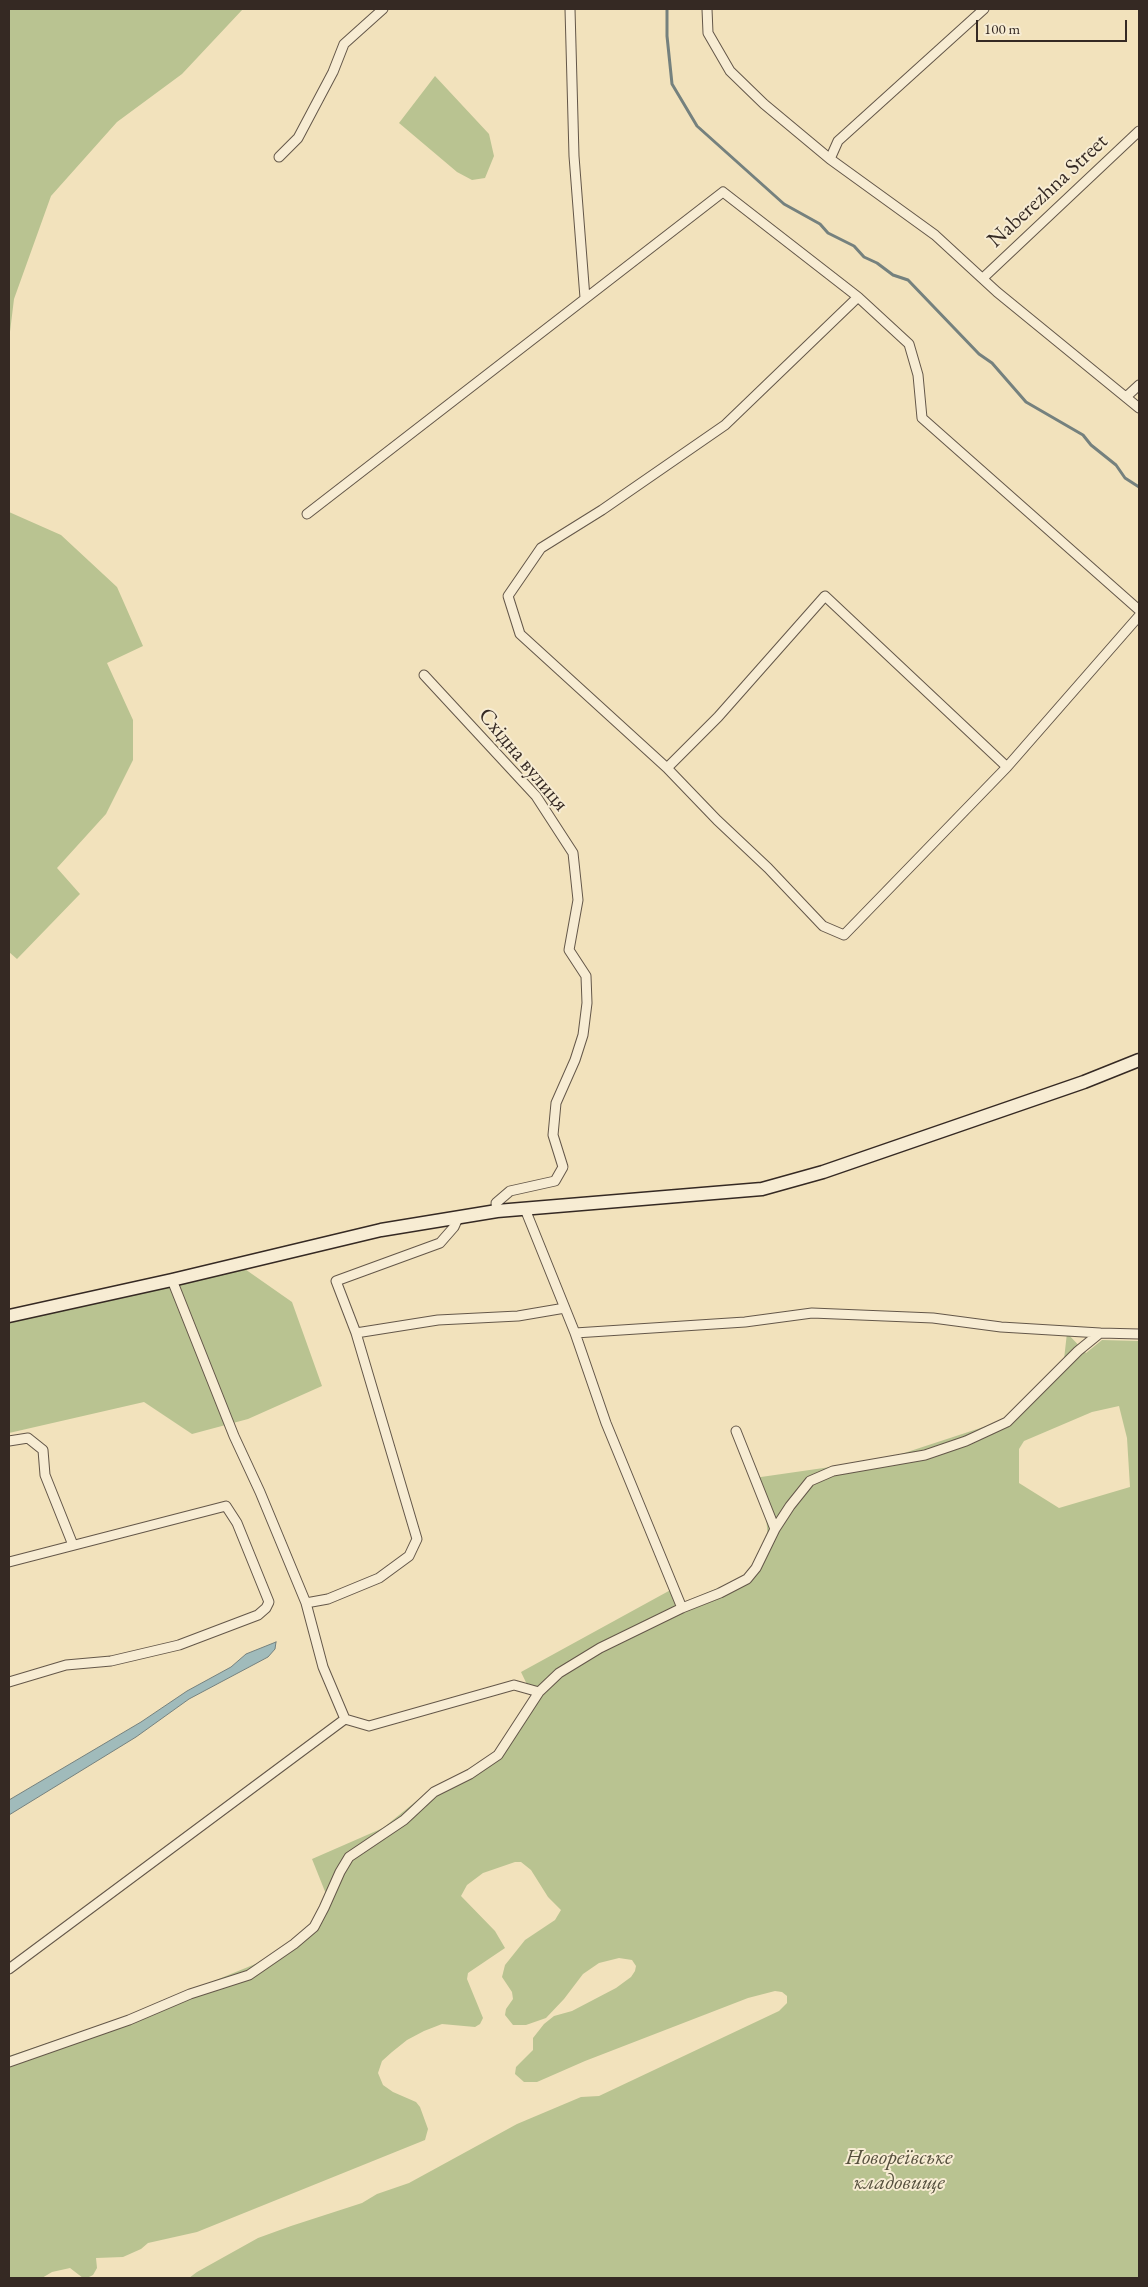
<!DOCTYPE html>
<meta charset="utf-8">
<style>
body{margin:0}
#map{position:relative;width:1148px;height:2287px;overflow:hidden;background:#f2e2bc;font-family:"EB Garamond",serif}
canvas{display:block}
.frame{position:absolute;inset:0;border:10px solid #352923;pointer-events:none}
.scale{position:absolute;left:976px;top:20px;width:151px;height:22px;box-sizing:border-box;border:2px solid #352923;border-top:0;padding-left:6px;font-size:15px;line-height:18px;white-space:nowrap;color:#352923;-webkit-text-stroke:4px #f7ecd3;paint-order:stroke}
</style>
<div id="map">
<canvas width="1148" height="2287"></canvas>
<div class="frame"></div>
<div class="scale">100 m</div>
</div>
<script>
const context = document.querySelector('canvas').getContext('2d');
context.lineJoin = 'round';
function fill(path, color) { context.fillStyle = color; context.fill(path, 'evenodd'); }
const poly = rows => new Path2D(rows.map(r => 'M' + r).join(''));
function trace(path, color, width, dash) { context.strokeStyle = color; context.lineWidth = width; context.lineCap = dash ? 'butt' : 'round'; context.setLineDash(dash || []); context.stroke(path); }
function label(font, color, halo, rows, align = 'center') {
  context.font = font + ' "EB Garamond",serif'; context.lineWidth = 4; context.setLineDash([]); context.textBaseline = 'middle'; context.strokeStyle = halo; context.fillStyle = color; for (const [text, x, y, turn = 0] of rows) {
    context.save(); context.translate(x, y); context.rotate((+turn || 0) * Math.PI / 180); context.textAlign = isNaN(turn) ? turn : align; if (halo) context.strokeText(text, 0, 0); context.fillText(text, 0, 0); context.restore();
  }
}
const green = poly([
 [9,9,243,9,182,74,117,122,51,196,14,299,9,340],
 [435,76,489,134,494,156,485,178,472,180,457,172,399,123],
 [9,512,61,535,117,587,143,646,107,663,133,720,133,760,106,814,57,868,80,894,17,959,9,952],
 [232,1260,292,1302,322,1386,248,1419,192,1434,144,1402,9,1433,9,1309],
 [1067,1333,1086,1353,1102,1340,1139,1341,1139,2278,189,2278,197,2272,258,2238,291,2226,362,2203,377,2194,409,2183,517,2124,581,2097,599,2096,779,2011,787,2003,787,1996,782,1992,775,1991,748,1998,585,2061,537,2082,524,2082,515,2074,516,2067,533,2050,533,2038,544,2024,554,2016,572,2011,616,1988,631,1977,635,1971,636,1966,632,1960,619,1958,599,1963,583,1974,564,1999,546,2018,526,2025,513,2025,505,2015,506,2009,513,1999,512,1992,502,1977,505,1965,525,1940,555,1920,561,1910,548,1897,531,1870,521,1862,515,1862,483,1873,467,1885,461,1896,495,1931,505,1948,468,1973,467,1979,483,2018,480,2024,475,2027,442,2024,424,2031,407,2040,392,2052,382,2061,378,2073,383,2085,393,2092,416,2102,420,2107,428,2129,425,2140,197,2232,148,2243,141,2249,123,2257,96,2258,97,2268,93,2275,87,2278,83,2278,70,2268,52,2272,42,2278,9,2278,9,2056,133,2014,270,1958,306,1934,330,1904,312,1859,383,1828,430,1790,497,1753,534,1699,521,1672,676,1587,684,1602,757,1572,769,1551,766,1516,754,1478,886,1459,1017,1416,1063,1368],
 [1119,1406,1127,1438,1130,1487,1059,1508,1019,1483,1019,1449,1024,1441,1092,1412]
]);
const water = poly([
 [276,1642,275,1649,268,1657,189,1699,136,1737,9,1815,9,1800,141,1722,187,1691,231,1667,246,1654,276,1642]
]);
const stream = poly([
 [667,9,667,36,672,84,697,126,784,204,820,224,828,233,854,246,864,257,877,263,893,275,908,280,979,354,992,363,1026,402,1083,435,1091,445,1116,465,1125,478,1139,487]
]);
const minor = poly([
 [570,9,574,156,585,298],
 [707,9,708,33,730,71,764,104,830,159,935,235,997,292,1139,408],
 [279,157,298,138,333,72,344,44,383,9],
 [830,159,838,141,984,9],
 [983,278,1139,131],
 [1126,397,1139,385],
 [307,514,723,192,858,297,909,344,918,375,922,418,1139,610],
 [424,675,536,796,573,853,578,900,569,950,586,976,587,1003,583,1035,575,1060,556,1103,553,1135,563,1167,555,1181,510,1191,496,1203,497,1211],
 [1007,767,825,596,718,717,667,768,717,820,768,868,823,926,844,935,1007,767,1139,616],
 [667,768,520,634,508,596,541,548,602,510,725,425,858,297],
 [525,1209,575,1333,606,1423,682,1608],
 [172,1280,234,1436,260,1492,306,1603,323,1667,345,1719],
 [356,1333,438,1320,518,1316,565,1308],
 [575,1333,745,1322,812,1313,933,1318,1001,1327,1100,1333],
 [736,1431,775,1529],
 [9,1441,28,1438,43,1450,45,1475,73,1545],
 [9,1562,226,1506,237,1523,269,1602,266,1608,258,1615,179,1645,111,1661,66,1665,9,1682],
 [306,1603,328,1599,379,1578,409,1556,417,1539,356,1333,336,1281,440,1243,454,1227,458,1218],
 [9,1969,345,1719,369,1726,514,1685,539,1692],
 [9,2062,129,2020,190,1994,249,1975,294,1944,314,1927,324,1908,340,1872,349,1857,404,1820,434,1792,470,1774,498,1755,539,1692,559,1673,600,1648,682,1608,720,1593,747,1579,756,1568,775,1529,790,1506,810,1481,833,1471,925,1455,966,1441,1007,1422,1078,1351,1100,1333,1139,1334]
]);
const secondary = poly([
 [9,1316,172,1280,381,1230,497,1211,762,1189,823,1172,1084,1082,1139,1060]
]);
const streetNames = [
 ["Naberezhna Street",1048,191,-43],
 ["Східна вулиця",523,760,50]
];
const parkNames = [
 ["Новореївське",899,2158],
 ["кладовище",899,2183]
];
fill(green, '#b9c391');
fill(water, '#a0bbbb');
trace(water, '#75817e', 1);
trace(stream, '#75817e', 3);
trace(minor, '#645749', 11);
trace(secondary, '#352923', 15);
trace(minor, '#f7ecd3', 9);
trace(secondary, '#f7ecd3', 12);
label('22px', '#352923', '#f7ecd3', streetNames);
label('italic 22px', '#56503e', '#f7ecd3', parkNames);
</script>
